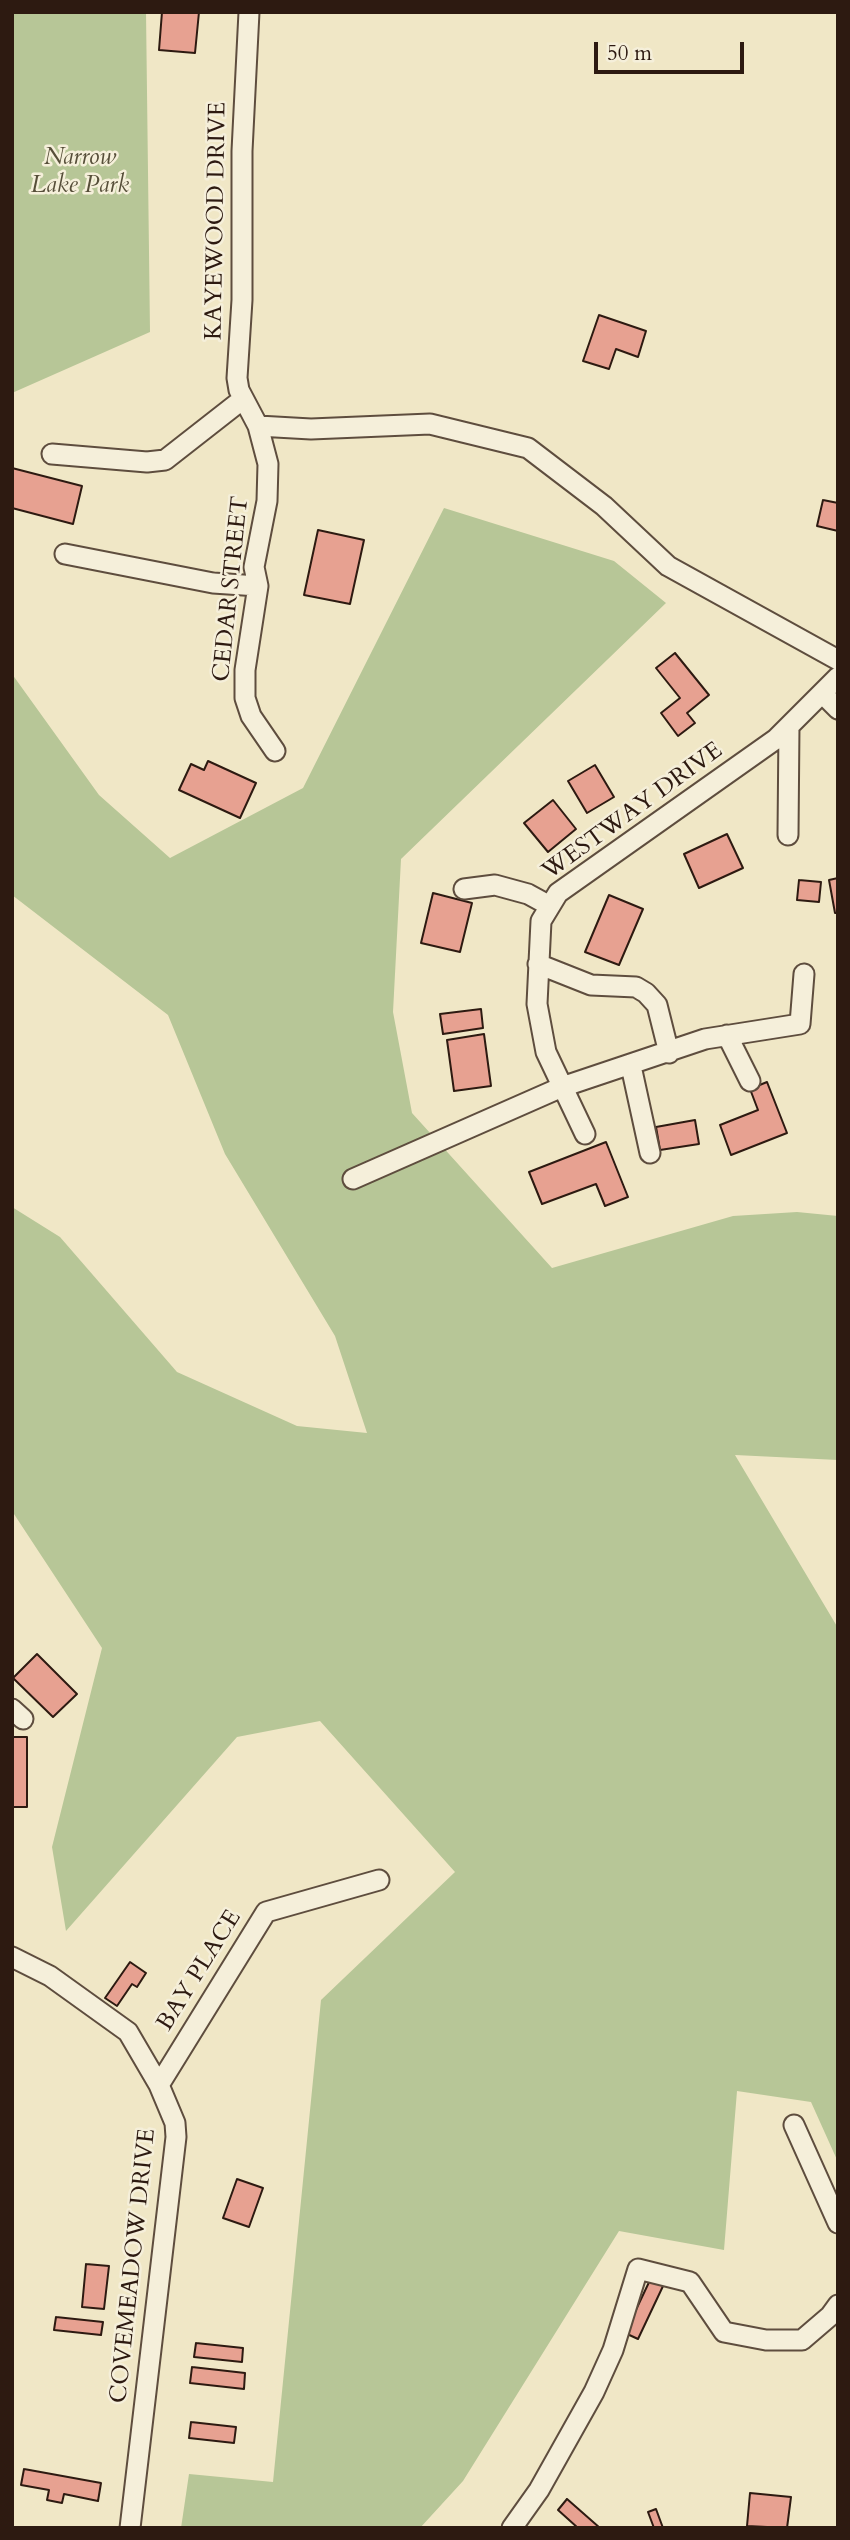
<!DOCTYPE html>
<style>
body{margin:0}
#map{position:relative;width:850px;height:2540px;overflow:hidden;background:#f0e7c6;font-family:Cardo,serif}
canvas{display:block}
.frame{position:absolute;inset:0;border:14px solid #2d1a11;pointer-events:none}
.scale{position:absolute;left:594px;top:42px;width:150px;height:32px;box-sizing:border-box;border:4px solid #2d1a11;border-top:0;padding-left:9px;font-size:21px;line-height:24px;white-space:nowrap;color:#2d1a11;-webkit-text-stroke:5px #f5efda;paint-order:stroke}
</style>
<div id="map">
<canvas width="850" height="2540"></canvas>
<div class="frame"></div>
<div class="scale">50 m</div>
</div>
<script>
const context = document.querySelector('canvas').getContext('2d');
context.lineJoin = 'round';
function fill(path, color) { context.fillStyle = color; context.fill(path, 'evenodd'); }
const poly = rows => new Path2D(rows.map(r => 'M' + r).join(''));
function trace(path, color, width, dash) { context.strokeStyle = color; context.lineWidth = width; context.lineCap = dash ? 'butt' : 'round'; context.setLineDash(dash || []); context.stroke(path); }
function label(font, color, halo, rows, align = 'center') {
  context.font = font + ' Cardo,serif'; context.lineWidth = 5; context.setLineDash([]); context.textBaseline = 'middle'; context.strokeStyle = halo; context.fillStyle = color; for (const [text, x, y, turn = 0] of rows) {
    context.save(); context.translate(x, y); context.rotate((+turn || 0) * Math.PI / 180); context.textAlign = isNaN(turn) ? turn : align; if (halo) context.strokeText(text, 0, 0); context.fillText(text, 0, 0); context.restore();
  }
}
const green = poly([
 [12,12,146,12,150,332,12,393],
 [444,508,614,561,666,603,401,859,393,1012,412,1113,552,1268,733,1216,797,1212,838,1216,838,1460,735,1455,838,1628,838,2162,811,2102,737,2091,724,2250,619,2231,463,2481,420,2528,181,2528,189,2474,273,2482,321,2000,455,1872,320,1721,237,1737,66,1931,52,1847,102,1648,12,1511,12,1207,60,1237,177,1372,297,1426,367,1433,335,1336,225,1154,168,1015,12,895,12,674,99,795,170,858,303,788]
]);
const building = poly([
 [162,12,199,12,195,53,159,50,162,12],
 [599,315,646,331,638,357,616,349,609,369,583,361,599,315],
 [12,468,82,486,73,524,12,508,12,468],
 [823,500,838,503,838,531,817,526,823,500],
 [318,530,364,540,350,604,304,595,318,530],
 [675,653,709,695,687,713,695,723,678,736,661,713,680,698,656,668,675,653],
 [208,761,256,783,240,818,179,790,191,764,204,770,208,761],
 [595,765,614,797,587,813,568,781,595,765],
 [553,800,576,829,548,852,524,823,553,800],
 [727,834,743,868,699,888,684,854,727,834],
 [838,878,838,913,835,913,829,880,838,878],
 [799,880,821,882,819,902,797,900,799,880],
 [433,893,472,903,460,952,421,943,433,893],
 [609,895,643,909,619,965,585,952,609,895],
 [481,1009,483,1028,443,1034,440,1014,481,1009],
 [484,1034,491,1086,454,1091,447,1040,484,1034],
 [767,1082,787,1133,731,1155,720,1125,758,1110,750,1089,767,1082],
 [695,1120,699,1144,660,1150,656,1127,695,1120],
 [606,1142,628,1197,605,1206,596,1184,542,1204,529,1172,606,1142],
 [37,1654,77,1694,53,1717,13,1678,37,1654],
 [12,1737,27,1737,27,1807,12,1807,12,1737],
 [130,1962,146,1973,137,1987,132,1984,117,2006,105,1998,130,1962],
 [237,2179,263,2188,249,2227,223,2218,237,2179],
 [86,2264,109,2266,104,2309,82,2307,86,2264],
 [651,2278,664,2284,638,2339,625,2333,651,2278],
 [56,2317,103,2322,101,2335,54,2330,56,2317],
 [196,2343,243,2348,242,2362,194,2357,196,2343],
 [192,2367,245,2373,244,2389,190,2383,192,2367],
 [191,2422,236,2427,234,2443,189,2438,191,2422],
 [24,2469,101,2483,98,2501,64,2494,62,2503,47,2500,49,2490,21,2485,24,2469],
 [750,2493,791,2497,787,2528,747,2526,750,2493],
 [567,2499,600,2528,578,2528,558,2510,567,2499],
 [656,2509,663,2528,654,2528,648,2512,656,2509]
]);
const street = poly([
 [249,12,242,151,242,300,237,378,239,390,258,426,268,464,267,501,254,567,258,586,245,670,245,698,251,716,275,751],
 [258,426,311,429,430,424,528,448,604,506,668,566,838,660],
 [52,454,147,462,165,460,243,399],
 [65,554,213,583,258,586],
 [822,693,838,709],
 [788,835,789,726],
 [464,889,495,885,528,894,550,906],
 [538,964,591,985,636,987,646,993,657,1005,669,1053],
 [727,1035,750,1081],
 [631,1066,650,1153],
 [585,1134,546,1052,537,1004,541,921,558,893,776,739,838,677],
 [353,1179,562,1087,705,1039,800,1024,804,974],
 [12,1709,23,1719],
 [12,1957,50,1976,128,2032,159,2085,175,2123,176,2137,130,2528],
 [159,2085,266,1912,379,1880],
 [794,2125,838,2223],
 [512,2528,539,2490,594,2392,613,2350,638,2269,690,2282,724,2332,766,2340,802,2340,830,2316,838,2305]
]);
const parkNames = [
 ["Narrow",80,158],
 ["Lake Park",80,186]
];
const streetNames = [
 ["KAYEWOOD DRIVE",217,221,-89],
 ["CEDAR STREET",232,589,-84],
 ["WESTWAY DRIVE",633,812,-36],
 ["BAY PLACE",200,1971,-58],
 ["COVEMEADOW DRIVE",134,2266,-84]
];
fill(green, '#b7c697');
fill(building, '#e7a191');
trace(building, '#2d1a11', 2);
trace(street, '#5e4d3e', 23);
trace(street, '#f5efda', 19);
label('italic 24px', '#564e39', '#f5efda', parkNames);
label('24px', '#2d1a11', '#f5efda', streetNames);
</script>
